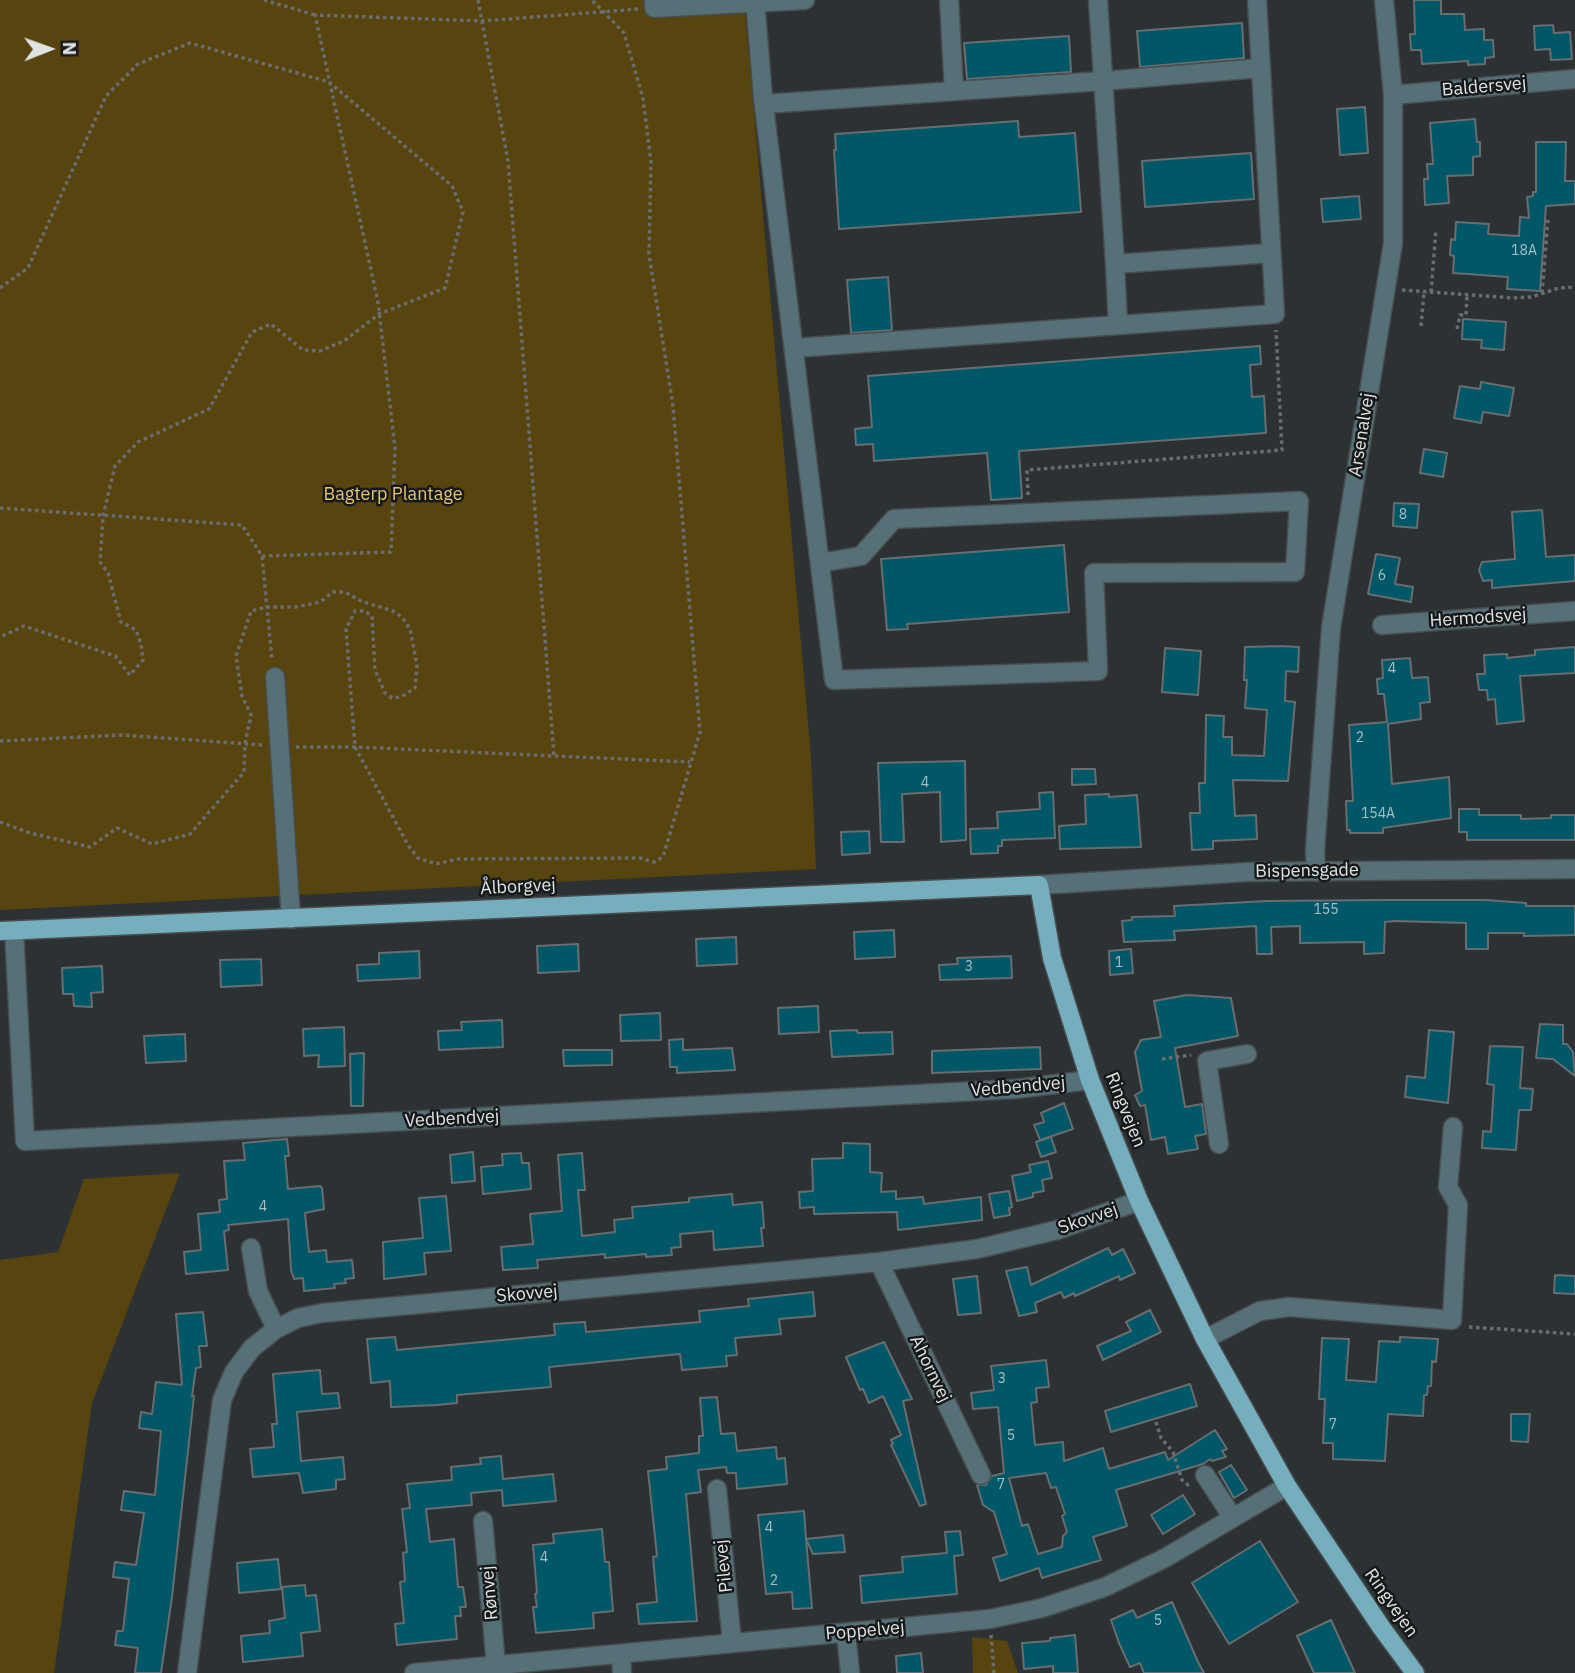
<!DOCTYPE html>
<meta charset="utf-8">
<style>
body{margin:0}
#map{position:relative;width:1575px;height:1673px;overflow:hidden;background:#2c3133;font-family:"IBM Plex Sans",sans-serif}
canvas{display:block}
.north{position:absolute;left:14px;top:14px;width:70px;height:70px;-webkit-text-stroke:5px #161919;paint-order:stroke;rotate:89deg;font-size:19px;font-weight:700;line-height:28px;text-align:center;color:#e0e3e4}
.north::after{content:'';display:block;margin:auto;width:24px;height:32px;background:#e0e3e4;clip-path:polygon(50% 0,100% 100%,50% 72%,0 100%)}
</style>
<div id="map">
<canvas width="1575" height="1673"></canvas>
<div class="north">N</div>
</div>
<script>
const context = document.querySelector('canvas').getContext('2d');
context.lineJoin = 'round';
function fill(path, color) { context.fillStyle = color; context.fill(path, 'evenodd'); }
const poly = rows => new Path2D(rows.map(r => 'M' + r).join(''));
function trace(path, color, width, dash) { context.strokeStyle = color; context.lineWidth = width; context.lineCap = dash ? 'butt' : 'round'; context.setLineDash(dash || []); context.stroke(path); }
function label(font, color, halo, rows, align = 'center') {
  context.font = font + ' "IBM Plex Sans",sans-serif'; context.lineWidth = 5; context.setLineDash([]); context.textBaseline = 'middle'; context.strokeStyle = halo; context.fillStyle = color; for (const [text, x, y, turn = 0] of rows) {
    context.save(); context.translate(x, y); context.rotate((+turn || 0) * Math.PI / 180); context.textAlign = isNaN(turn) ? turn : align; if (halo) context.strokeText(text, 0, 0); context.fillText(text, 0, 0); context.restore();
  }
}
const green = poly([
 [0,0,744,0,811,756,816,869,0,910],
 [180,1173,92,1403,54,1673,0,1673,0,1260,58,1252,84,1179],
 [972,1637,1007,1641,1018,1673,973,1673]
]);
const building = poly([
 [1414,0,1441,0,1441,14,1464,14,1465,30,1484,29,1484,40,1493,40,1494,57,1485,58,1485,64,1468,65,1468,61,1422,64,1421,50,1411,50,1410,34,1415,34,1414,0],
 [1242,23,1244,58,1140,67,1137,31,1242,23],
 [1553,25,1554,33,1570,32,1572,59,1551,60,1550,49,1535,50,1534,26,1553,25],
 [1069,36,1071,72,967,79,964,43,1069,36],
 [1365,107,1368,153,1340,155,1337,109,1365,107],
 [1475,119,1477,142,1480,142,1480,156,1473,157,1473,175,1447,176,1449,203,1425,205,1424,179,1428,179,1427,164,1433,164,1430,123,1475,119],
 [1018,121,1019,137,1075,133,1081,212,839,229,834,150,836,150,835,134,1018,121],
 [1536,142,1566,142,1565,181,1575,181,1575,204,1546,206,1540,291,1507,289,1508,277,1453,273,1454,256,1450,255,1451,239,1455,240,1456,222,1489,224,1488,234,1519,236,1520,217,1529,218,1527,197,1533,196,1533,192,1536,192,1536,142],
 [1251,153,1254,199,1145,207,1142,161,1251,153],
 [1359,196,1361,219,1323,222,1321,199,1359,196],
 [888,277,892,330,851,333,847,280,888,277],
 [1463,319,1506,322,1504,350,1481,348,1482,340,1462,339,1463,319],
 [1260,346,1261,364,1250,365,1252,397,1264,396,1266,433,1019,451,1022,498,991,500,987,453,874,461,873,444,856,445,855,429,872,427,868,376,1260,346],
 [1481,382,1514,388,1509,416,1483,412,1481,423,1454,418,1460,386,1480,389,1481,382],
 [1424,449,1447,453,1443,477,1420,473,1424,449],
 [1394,503,1419,504,1417,528,1393,526,1394,503],
 [1542,510,1546,557,1575,555,1575,581,1492,588,1492,580,1483,581,1479,570,1482,562,1515,559,1512,512,1542,510],
 [1064,545,1069,612,907,624,908,629,887,630,881,559,1064,545],
 [1376,554,1400,558,1395,584,1413,587,1411,602,1368,594,1376,554],
 [1281,646,1299,647,1298,672,1286,671,1285,701,1295,702,1288,781,1233,780,1235,816,1256,815,1257,839,1213,841,1213,849,1192,850,1190,813,1200,813,1199,783,1205,783,1206,715,1224,716,1223,737,1232,737,1232,755,1264,756,1267,710,1245,708,1247,680,1244,680,1245,647,1281,646],
 [1575,647,1575,673,1520,676,1524,721,1497,724,1495,699,1488,700,1487,690,1479,690,1477,674,1485,674,1484,655,1507,654,1507,658,1535,655,1535,650,1575,647],
 [1165,648,1201,651,1198,695,1162,692,1165,648],
 [1410,658,1412,678,1428,677,1430,702,1420,703,1421,719,1388,724,1392,784,1449,777,1451,818,1383,828,1383,833,1350,833,1350,830,1347,830,1346,801,1353,801,1349,725,1387,722,1384,694,1378,694,1377,679,1383,678,1382,660,1410,658],
 [965,761,966,840,941,842,940,792,902,794,904,842,881,842,878,763,965,761],
 [1072,769,1095,769,1096,784,1072,785,1072,769],
 [1053,792,1055,838,1002,840,1002,846,998,846,998,853,971,854,970,829,998,828,997,812,1040,809,1039,793,1053,792],
 [1109,794,1109,797,1137,795,1141,847,1060,849,1059,826,1086,824,1085,795,1109,794],
 [1459,809,1479,809,1479,815,1521,815,1521,819,1551,818,1551,815,1575,815,1575,840,1467,840,1467,832,1459,832,1459,809],
 [869,831,870,853,842,855,841,832,869,831],
 [1381,900,1486,900,1526,903,1526,906,1575,906,1575,935,1524,936,1524,933,1488,933,1488,949,1466,949,1466,923,1395,921,1385,922,1384,953,1364,954,1364,942,1300,943,1300,926,1271,927,1272,954,1257,954,1256,926,1174,931,1175,940,1124,942,1122,921,1132,920,1132,917,1175,916,1174,906,1267,901,1381,900],
 [894,930,895,957,855,959,854,932,894,930],
 [736,937,737,964,697,966,696,939,736,937],
 [578,944,579,971,538,973,537,946,578,944],
 [1131,949,1133,973,1110,975,1109,951,1131,949],
 [419,951,420,978,358,981,357,965,379,964,379,953,419,951],
 [1011,956,1012,978,940,980,939,965,958,964,957,958,1011,956],
 [261,959,262,985,221,987,220,960,261,959],
 [102,966,103,992,91,993,92,1007,74,1006,73,994,63,994,62,968,102,966],
 [1187,995,1231,998,1238,1036,1175,1048,1185,1107,1202,1104,1206,1134,1195,1136,1198,1149,1168,1154,1165,1137,1151,1140,1145,1105,1140,1106,1135,1095,1142,1091,1135,1052,1141,1040,1161,1037,1154,1001,1187,995],
 [818,1006,819,1032,779,1034,778,1008,818,1006],
 [660,1013,661,1040,621,1041,620,1015,660,1013],
 [502,1020,503,1047,439,1050,438,1031,462,1030,461,1022,502,1020],
 [1540,1024,1563,1025,1563,1044,1567,1044,1573,1052,1575,1076,1553,1059,1536,1058,1540,1024],
 [344,1027,345,1066,318,1067,319,1055,304,1056,303,1029,344,1027],
 [857,1030,858,1033,892,1032,893,1054,832,1057,830,1031,857,1030],
 [1429,1030,1454,1032,1448,1103,1405,1097,1407,1076,1425,1078,1429,1030],
 [185,1034,186,1061,146,1063,144,1036,185,1034],
 [683,1039,683,1050,732,1048,735,1070,677,1073,677,1067,670,1067,669,1040,683,1039],
 [1490,1046,1523,1047,1520,1088,1533,1089,1531,1110,1519,1110,1516,1150,1482,1148,1483,1131,1491,1132,1494,1085,1487,1084,1490,1046],
 [1040,1047,1041,1069,932,1073,932,1051,1040,1047],
 [563,1050,612,1050,612,1065,564,1066,563,1050],
 [364,1053,363,1106,351,1106,350,1054,364,1053],
 [1064,1103,1073,1129,1040,1140,1034,1125,1044,1122,1041,1113,1064,1103],
 [1051,1137,1056,1152,1041,1157,1036,1142,1051,1137],
 [287,1139,289,1156,285,1156,288,1189,320,1186,322,1188,324,1209,305,1213,309,1252,326,1250,327,1262,352,1260,354,1278,345,1279,346,1283,334,1284,335,1288,304,1291,303,1278,294,1279,291,1270,288,1219,228,1225,229,1230,224,1231,228,1270,186,1274,184,1252,201,1250,198,1214,220,1212,219,1200,227,1199,224,1161,245,1160,243,1143,287,1139],
 [843,1143,870,1144,870,1172,882,1173,881,1192,896,1191,896,1199,923,1197,924,1204,981,1197,982,1220,898,1230,897,1212,814,1214,814,1207,800,1208,799,1192,813,1191,812,1159,843,1158,843,1143],
 [473,1152,475,1181,452,1183,450,1155,473,1152],
 [521,1153,522,1163,529,1163,531,1189,483,1194,481,1167,503,1165,502,1154,521,1153],
 [582,1153,585,1190,578,1190,582,1236,615,1232,614,1220,633,1218,632,1207,689,1202,689,1198,732,1194,733,1205,762,1202,764,1228,761,1228,763,1246,714,1250,713,1231,680,1234,681,1247,671,1248,672,1255,646,1257,646,1254,605,1258,605,1254,537,1260,538,1268,503,1270,501,1247,533,1244,530,1214,562,1211,558,1155,582,1153],
 [1048,1161,1052,1178,1042,1180,1044,1191,1033,1193,1033,1197,1017,1201,1012,1176,1031,1172,1029,1165,1048,1161],
 [1009,1191,1012,1207,1009,1208,1010,1215,994,1218,989,1194,1009,1191],
 [446,1196,451,1251,424,1253,426,1274,384,1279,383,1242,423,1238,419,1198,446,1196],
 [1108,1248,1112,1255,1123,1249,1135,1273,1120,1280,1119,1276,1075,1296,1074,1293,1064,1298,1061,1292,1035,1303,1037,1312,1019,1316,1006,1271,1027,1267,1031,1285,1108,1248],
 [1555,1275,1575,1276,1575,1294,1554,1293,1555,1275],
 [977,1276,981,1313,958,1315,953,1279,977,1276],
 [813,1292,815,1316,779,1319,781,1334,735,1338,737,1355,726,1356,727,1366,682,1370,680,1354,549,1367,551,1387,457,1395,457,1403,437,1405,391,1407,390,1381,371,1383,367,1339,395,1337,397,1350,555,1335,554,1324,585,1322,586,1332,700,1322,699,1311,749,1306,748,1299,813,1292],
 [1150,1310,1161,1332,1103,1360,1097,1346,1131,1331,1126,1322,1150,1310],
 [203,1312,207,1346,199,1346,201,1367,196,1368,192,1396,194,1396,172,1597,161,1673,135,1673,138,1648,115,1645,117,1631,123,1631,129,1579,113,1577,115,1562,136,1565,144,1513,121,1510,124,1491,155,1495,161,1431,139,1428,141,1412,152,1414,156,1382,182,1385,176,1314,203,1312],
 [1400,1337,1438,1339,1436,1362,1432,1361,1431,1386,1428,1386,1427,1395,1424,1395,1423,1416,1388,1414,1385,1461,1333,1459,1333,1443,1323,1443,1325,1399,1319,1399,1322,1338,1349,1339,1346,1380,1376,1382,1379,1341,1400,1342,1400,1337],
 [884,1342,912,1399,903,1401,926,1504,920,1506,891,1445,893,1444,891,1440,901,1435,883,1396,869,1403,863,1389,860,1390,846,1357,884,1342],
 [1046,1360,1049,1387,1036,1388,1037,1402,1031,1403,1035,1445,1063,1442,1064,1461,1103,1448,1109,1469,1165,1452,1168,1460,1215,1430,1227,1449,1222,1451,1226,1457,1212,1461,1210,1459,1203,1464,1116,1490,1127,1526,1093,1537,1101,1560,1042,1578,1039,1568,1000,1581,993,1558,1007,1554,994,1512,983,1505,977,1485,986,1485,992,1476,1004,1473,998,1407,973,1409,971,1393,994,1390,991,1366,1046,1360],
 [1046,1473,1051,1488,1056,1487,1065,1514,1062,1516,1067,1532,1063,1536,1062,1547,1038,1554,1028,1524,1022,1526,1009,1478,1046,1473],
 [320,1370,322,1394,338,1393,340,1408,297,1412,301,1461,343,1457,345,1479,336,1480,336,1489,303,1493,299,1473,253,1477,250,1449,274,1447,272,1424,277,1424,273,1374,320,1370],
 [1190,1384,1197,1406,1111,1432,1105,1411,1190,1384],
 [717,1397,721,1434,735,1433,737,1451,776,1447,777,1459,785,1458,787,1484,737,1489,736,1473,727,1473,726,1467,698,1470,701,1492,686,1494,697,1621,639,1624,637,1604,657,1602,653,1557,657,1556,648,1471,667,1469,666,1457,699,1453,699,1436,703,1436,700,1398,717,1397],
 [1511,1414,1530,1414,1528,1442,1511,1441,1511,1414],
 [501,1456,503,1479,553,1474,556,1501,503,1506,502,1490,471,1493,472,1505,426,1509,430,1542,454,1539,458,1587,463,1587,466,1607,460,1607,461,1616,455,1616,457,1639,397,1645,395,1624,404,1623,400,1582,405,1581,403,1553,407,1552,402,1509,410,1508,407,1484,452,1480,451,1467,481,1464,480,1458,501,1456],
 [1231,1465,1247,1490,1234,1498,1219,1472,1231,1465],
 [1183,1495,1195,1514,1163,1534,1151,1515,1183,1495],
 [804,1511,806,1539,843,1535,845,1552,813,1554,806,1539,812,1608,793,1609,792,1592,766,1594,758,1515,804,1511],
 [602,1529,605,1562,609,1562,613,1611,593,1613,594,1628,536,1633,533,1607,537,1607,535,1594,537,1593,533,1545,554,1543,553,1534,602,1529],
 [960,1531,963,1555,954,1556,957,1594,862,1603,860,1576,903,1572,902,1557,947,1553,945,1532,960,1531],
 [1260,1541,1298,1602,1229,1644,1192,1583,1260,1541],
 [278,1559,281,1589,239,1593,237,1563,278,1559],
 [305,1585,306,1596,316,1595,320,1631,301,1633,303,1656,243,1662,241,1636,270,1633,269,1621,285,1618,282,1587,305,1585],
 [1172,1602,1198,1662,1204,1673,1144,1673,1140,1663,1130,1667,1119,1643,1111,1620,1133,1610,1137,1618,1172,1602],
 [1331,1620,1355,1673,1314,1673,1297,1636,1331,1620],
 [1075,1635,1078,1673,1053,1673,1053,1666,1024,1669,1022,1643,1050,1641,1050,1638,1075,1635],
 [921,1653,923,1673,897,1673,896,1656,921,1653]
]);
const path = poly([
 [264,0,315,15],
 [478,0,508,161,554,756],
 [0,288,28,268,106,96,138,64,190,43,329,82,452,186,463,212,445,288,379,314,344,341,320,351,303,350,271,324,252,332,209,409,138,442,115,466,103,516,100,562,108,573,121,622,136,630,141,644,143,660,130,675,115,656,24,626,0,637],
 [1402,290,1512,298,1531,297,1559,288,1575,287],
 [1431,292,1436,230],
 [1542,293,1548,219],
 [1421,326,1424,292],
 [1457,329,1460,315,1466,315,1467,295],
 [1028,495,1027,470,1282,450,1276,330],
 [0,508,242,525,262,556,272,659],
 [262,556,391,552,395,448,378,302,315,15,482,21,639,9],
 [0,741,121,735,263,745],
 [296,747,355,747,690,762],
 [0,822,30,833,90,847,117,828,152,844,190,834,244,772,245,744,251,715,242,696,236,656,251,611,266,607,296,607,320,602,333,592,345,592,361,601,393,611,402,617,410,629,417,665,415,688,401,697,392,698,385,693,375,670,372,616,364,611,355,611,346,629,355,747,408,845,418,858,436,864,458,859,640,858,654,862,663,857,700,732,673,406,649,254,651,162,643,98,624,33,592,0],
 [1162,1059,1191,1055],
 [1469,1327,1575,1334],
 [1156,1422,1161,1438,1173,1452,1182,1480,1188,1485,1190,1484],
 [991,1635,994,1673]
]);
const minor = poly([
 [654,0,654,8,805,0],
 [755,0,763,98,834,680,1098,671,1094,573,1295,572,1299,501,894,519,861,556,820,563],
 [949,0,954,91],
 [1098,0,1115,264,1271,253],
 [1393,95,1575,79],
 [764,104,1103,81,1261,68],
 [1115,264,1118,325],
 [794,348,1275,314,1257,0],
 [1382,625,1575,611],
 [275,677,291,919],
 [1316,870,1315,850,1331,628,1393,243,1393,95,1384,0],
 [1039,885,1248,872,1575,869],
 [14,931,25,1141,1015,1089,1090,1080],
 [1219,1144,1207,1061,1247,1054],
 [251,1248,258,1291,276,1329],
 [879,1262,981,1475],
 [1205,1339,1260,1311,1289,1307,1452,1320,1458,1205,1448,1187,1453,1127],
 [1205,1475,1233,1518],
 [717,1489,732,1643],
 [483,1521,496,1665],
 [846,1633,850,1673],
 [621,1654,622,1673],
 [187,1673,222,1400,234,1372,252,1348,276,1329,298,1318,322,1313,879,1262,977,1249,1057,1230,1139,1201],
 [414,1673,990,1619,1042,1608,1105,1587,1165,1558,1287,1486]
]);
const major = poly([
 [0,931,1039,885,1052,958,1090,1080,1139,1201,1205,1339,1287,1486,1381,1627,1415,1673]
]);
const numberNames = [
 ["18A",1524,251],
 ["8",1403,515],
 ["6",1382,576],
 ["4",1392,669],
 ["2",1360,738],
 ["4",925,783],
 ["154A",1378,814],
 ["155",1326,910],
 ["1",1119,963],
 ["3",969,967],
 ["4",263,1207],
 ["3",1002,1379],
 ["7",1333,1425],
 ["5",1011,1436],
 ["7",1001,1485],
 ["4",769,1528],
 ["4",544,1558],
 ["2",774,1581],
 ["5",1158,1621]
];
const streetNames = [
 ["Baldersvej",1484,87,-5],
 ["Arsenalvej",1362,435,-81],
 ["Hermodsvej",1478,618,-4],
 ["Bispensgade",1307,871,-1],
 ["Ålborgvej",518,887,-3],
 ["Vedbendvej",1018,1087,-5],
 ["Ringvejen",1125,1110,68],
 ["Vedbendvej",452,1119,-3],
 ["Skovvej",1088,1219,-19],
 ["Skovvej",527,1294,-5],
 ["Ahornvej",930,1369,64],
 ["Pilevej",724,1566,-96],
 ["Rønvej",490,1593,-95],
 ["Ringvejen",1391,1603,55],
 ["Poppelvej",865,1631,-5]
];
const parkNames = [
 ["Bagterp Plantage",393,495]
];
fill(green, '#57440e');
fill(building, '#005767');
trace(building, '#686e70', 2);
trace(minor, '#494d4f', 21);
trace(major, '#494d4f', 21);
trace(path, '#696d6f', 3.5, [3.5, 3.5]);
trace(minor, '#557077', 18);
trace(major, '#75afbd', 18);
label('14px', '#a8c0c5', null, numberNames);
label('18px', '#e0e3e4', '#161919', streetNames);
label('18px', '#e4c375', '#161919', parkNames);
</script>
